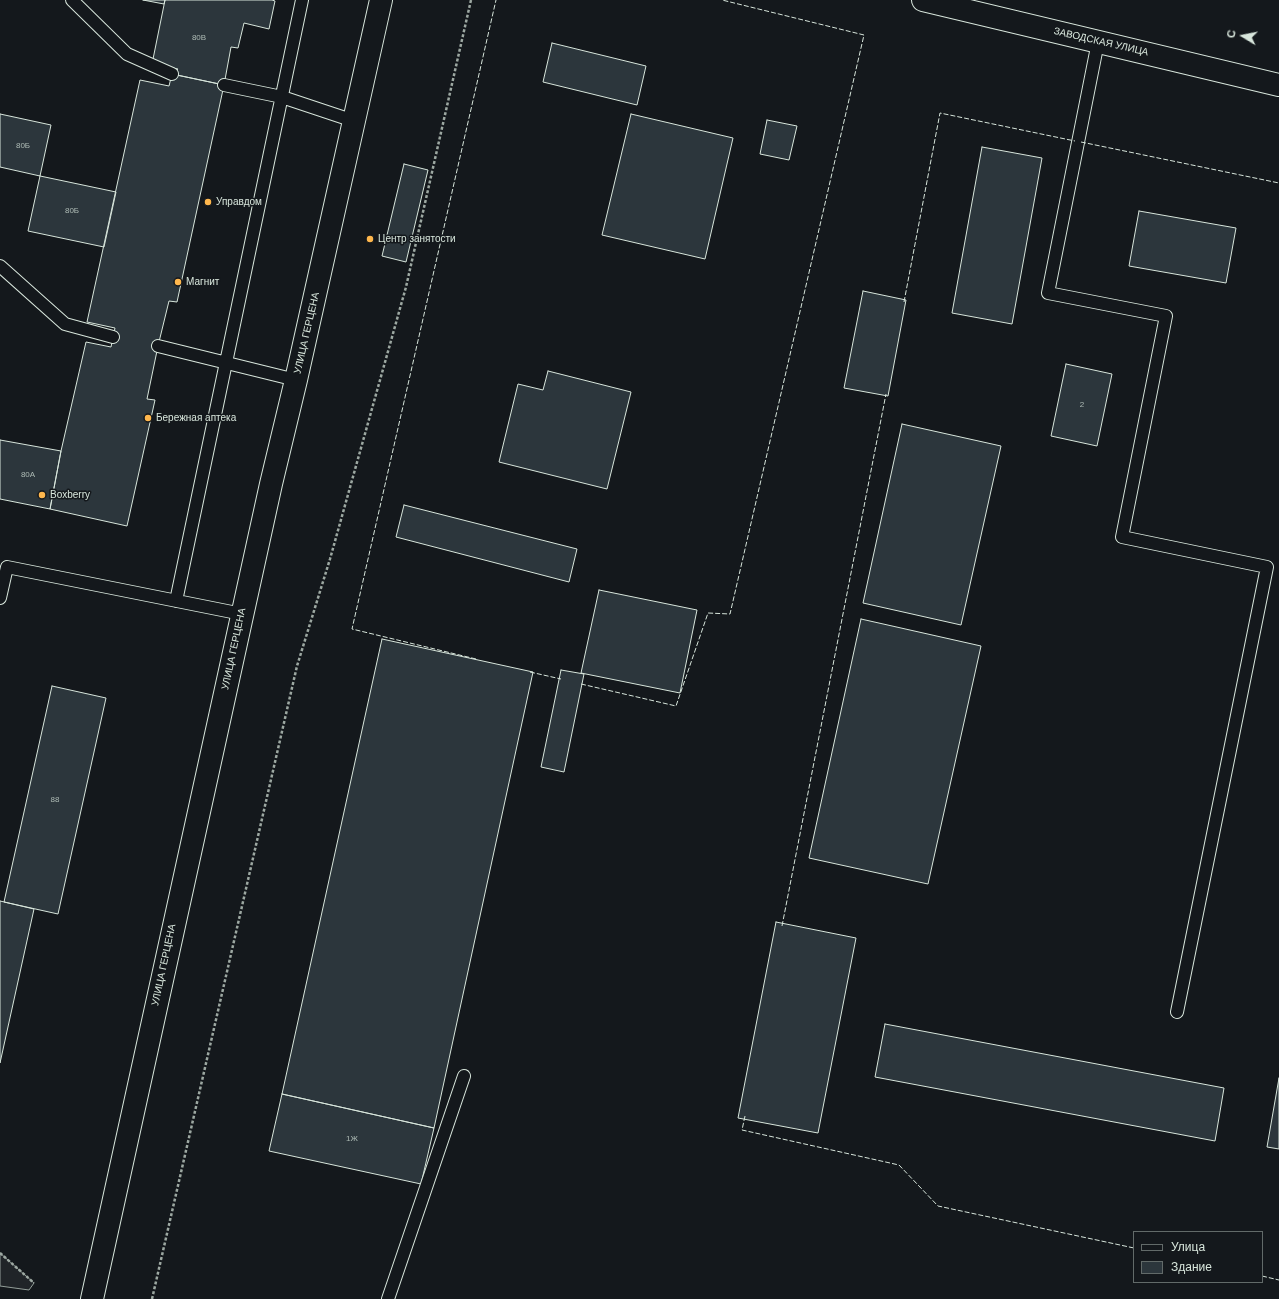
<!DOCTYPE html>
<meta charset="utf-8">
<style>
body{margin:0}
#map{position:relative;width:1279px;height:1299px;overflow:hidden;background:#14181c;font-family:Arial,sans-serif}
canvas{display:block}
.legend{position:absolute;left:1133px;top:1231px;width:130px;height:52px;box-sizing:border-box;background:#14181c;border:1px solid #626a69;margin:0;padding:5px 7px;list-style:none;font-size:12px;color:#d8e6dc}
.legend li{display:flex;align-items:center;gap:8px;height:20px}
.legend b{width:20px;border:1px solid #626a69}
.north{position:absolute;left:1223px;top:16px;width:40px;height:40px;-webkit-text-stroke:3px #14181c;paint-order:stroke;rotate:280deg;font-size:11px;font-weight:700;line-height:16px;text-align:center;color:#d8e6dc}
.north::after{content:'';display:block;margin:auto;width:14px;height:18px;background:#d8e6dc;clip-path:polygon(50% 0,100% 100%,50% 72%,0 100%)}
</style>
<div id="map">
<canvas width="1279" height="1299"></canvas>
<ul class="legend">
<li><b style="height:5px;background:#14181c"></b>Улица</li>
<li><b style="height:11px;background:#2c363c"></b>Здание</li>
</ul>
<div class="north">С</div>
</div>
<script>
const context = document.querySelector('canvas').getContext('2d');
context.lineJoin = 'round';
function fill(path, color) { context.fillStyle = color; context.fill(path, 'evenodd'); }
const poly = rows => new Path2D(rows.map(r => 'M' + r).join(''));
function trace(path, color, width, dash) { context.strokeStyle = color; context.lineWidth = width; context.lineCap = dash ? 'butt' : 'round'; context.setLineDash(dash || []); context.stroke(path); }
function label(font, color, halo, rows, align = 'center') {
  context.font = font + ' Arial,sans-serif'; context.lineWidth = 3; context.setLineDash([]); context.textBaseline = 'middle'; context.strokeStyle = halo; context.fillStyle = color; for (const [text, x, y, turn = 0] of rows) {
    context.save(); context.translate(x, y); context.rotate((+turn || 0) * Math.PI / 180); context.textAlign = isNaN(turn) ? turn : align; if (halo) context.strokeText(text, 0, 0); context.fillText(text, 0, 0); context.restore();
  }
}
const green = poly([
 [0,1253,34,1283,29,1290,0,1286,0,1253]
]);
const building = poly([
 [143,0,165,0,164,4,143,0],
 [165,0,272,0,275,1,269,29,244,23,238,48,231,47,224,85,172,74,178,69,152,64,165,0],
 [552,43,646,66,637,105,543,82,552,43],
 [172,74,224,85,177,302,169,301,158,346,147,399,155,400,127,526,50,509,61,451,86,342,111,347,113,337,115,328,87,322,140,80,169,86,172,74],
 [0,114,51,125,40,176,0,167,0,114],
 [631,114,733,138,705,259,602,235,631,114],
 [767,120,797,126,789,160,760,154,767,120],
 [982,147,1042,158,1012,324,952,313,982,147],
 [404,164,428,170,406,262,382,256,404,164],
 [40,176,116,192,104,247,28,231,40,176],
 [1139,211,1236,228,1226,283,1129,266,1139,211],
 [863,291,906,300,888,396,844,388,863,291],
 [1066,364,1112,374,1097,446,1051,436,1066,364],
 [548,371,631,392,607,489,499,462,518,384,543,390,548,371],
 [902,424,1001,446,961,625,863,603,902,424],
 [0,440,61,451,50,509,0,499,0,440],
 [404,505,577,549,569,582,396,537,404,505],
 [599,590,697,610,680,693,581,673,599,590],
 [861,619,981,646,928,884,809,858,861,619],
 [382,639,533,672,434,1128,282,1094,382,639],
 [561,670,584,674,564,772,541,767,561,670],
 [52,686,106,698,58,914,4,902,52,686],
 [0,901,34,909,0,1063,0,901],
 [776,922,856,938,818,1133,738,1118,776,922],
 [885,1024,1224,1088,1215,1141,875,1077,885,1024],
 [1279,1078,1279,1149,1267,1147,1279,1078],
 [282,1094,434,1128,421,1184,269,1151,282,1094]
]);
const path = poly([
 [0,1253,34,1283],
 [152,1299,297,666,330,559,406,287,471,0]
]);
const service = poly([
 [72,0,127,54,172,74],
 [1098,42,1048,293,1166,316,1122,537,1267,567,1177,1012],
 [224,85,282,97,354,121],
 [0,266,65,324,113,337],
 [158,346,296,380],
 [0,598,7,567,242,614],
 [176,601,302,0],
 [388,1299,464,1076]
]);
const tertiary = poly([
 [923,0,1279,85]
]);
const secondary = poly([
 [92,1299,271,484,296,380,381,0]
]);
const fence = poly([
 [1081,142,1279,183],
 [904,302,940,113,1075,141],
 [476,659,352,629,496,0],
 [530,672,561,679],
 [581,684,676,706,708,613,730,614,864,35,722,0],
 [782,926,886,394],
 [745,1116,742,1130,899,1165,938,1206,1134,1248],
 [1262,1276,1279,1280]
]);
const markers = [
 [208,202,4,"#ffb74d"],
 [370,239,4,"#ffb74d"],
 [178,282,4,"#ffb74d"],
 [148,418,4,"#ffb74d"],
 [42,495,4,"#ffb74d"]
];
const numberNames = [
 ["80В",199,38],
 ["80Б",23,146],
 ["80Б",72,211],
 ["2",1082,405],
 ["80А",28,475],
 ["88",55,800],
 ["1Ж",352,1139]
];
const streetNames = [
 ["ЗАВОДСКАЯ УЛИЦА",1101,42,13],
 ["УЛИЦА ГЕРЦЕНА",307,333,-77],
 ["УЛИЦА ГЕРЦЕНА",234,649,-78],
 ["УЛИЦА ГЕРЦЕНА",164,965,-78]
];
const poiNames = [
 ["Управдом",216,202],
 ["Центр занятости",378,239],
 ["Магнит",186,282],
 ["Бережная аптека",156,418],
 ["Boxberry",50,495]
];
fill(green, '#202428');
trace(green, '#939e99', 1);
fill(building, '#2c363c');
trace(building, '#d8e6dc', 1);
trace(service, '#d8e6dc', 14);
trace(tertiary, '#d8e6dc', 24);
trace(secondary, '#d8e6dc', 24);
trace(path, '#9da8a2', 2.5, [3, 2]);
trace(service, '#14181c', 12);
trace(tertiary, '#14181c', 22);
trace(secondary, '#14181c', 22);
trace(fence, '#d8e6dc', 1, [5, 2]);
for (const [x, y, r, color] of markers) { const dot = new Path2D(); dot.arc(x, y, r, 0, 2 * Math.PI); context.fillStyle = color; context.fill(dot); trace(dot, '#14181c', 1.5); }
label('8px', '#adbab4', null, numberNames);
label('10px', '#d8e6dc', '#14181c', streetNames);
label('10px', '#d8e6dc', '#14181c', poiNames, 'left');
</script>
